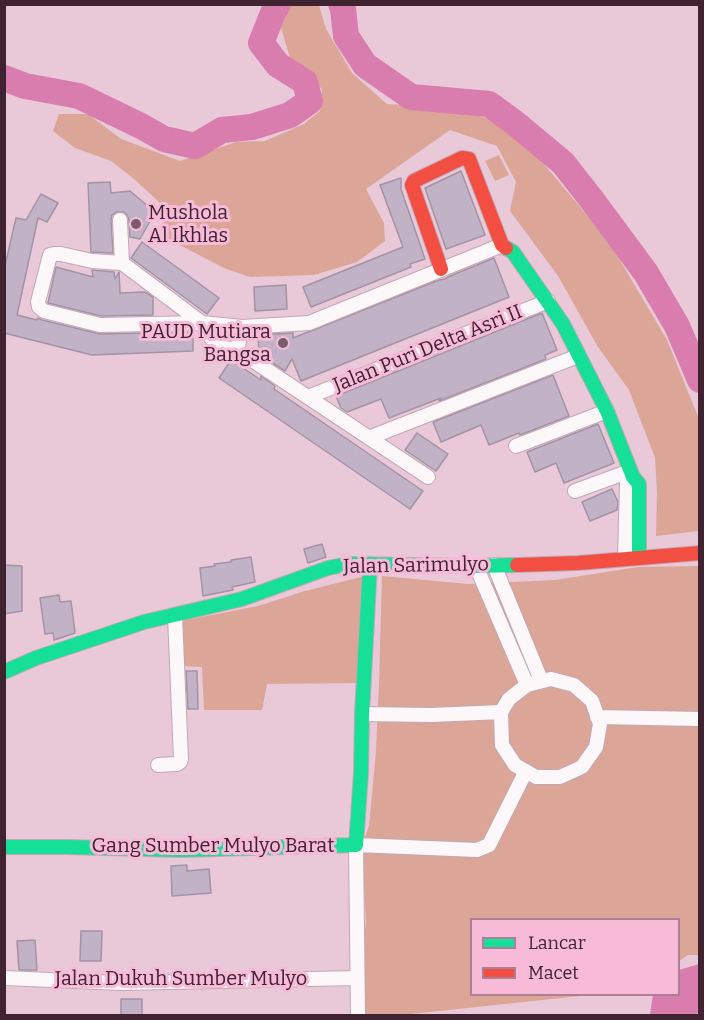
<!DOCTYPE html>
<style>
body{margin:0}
#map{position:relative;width:704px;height:1020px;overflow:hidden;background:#e9c8d8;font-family:Bitter,serif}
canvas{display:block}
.frame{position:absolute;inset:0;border:6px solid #3f2331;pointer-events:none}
.legend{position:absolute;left:470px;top:918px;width:210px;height:78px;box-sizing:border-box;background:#f7bbd7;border:2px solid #ad7e95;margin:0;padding:8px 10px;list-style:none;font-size:18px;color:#3f2331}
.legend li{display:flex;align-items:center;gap:12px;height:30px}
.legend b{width:30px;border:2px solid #ad7e95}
</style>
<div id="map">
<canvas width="704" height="1020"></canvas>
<div class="frame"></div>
<ul class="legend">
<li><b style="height:8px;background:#16e098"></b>Lancar</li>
<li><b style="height:8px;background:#f24e42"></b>Macet</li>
</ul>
</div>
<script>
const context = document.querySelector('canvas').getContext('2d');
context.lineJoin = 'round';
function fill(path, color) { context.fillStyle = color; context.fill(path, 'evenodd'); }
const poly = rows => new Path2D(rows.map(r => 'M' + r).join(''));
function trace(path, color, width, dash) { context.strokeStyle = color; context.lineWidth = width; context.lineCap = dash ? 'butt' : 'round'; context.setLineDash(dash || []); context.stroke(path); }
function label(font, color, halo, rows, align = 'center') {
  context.font = font + ' Bitter,serif'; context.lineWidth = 6; context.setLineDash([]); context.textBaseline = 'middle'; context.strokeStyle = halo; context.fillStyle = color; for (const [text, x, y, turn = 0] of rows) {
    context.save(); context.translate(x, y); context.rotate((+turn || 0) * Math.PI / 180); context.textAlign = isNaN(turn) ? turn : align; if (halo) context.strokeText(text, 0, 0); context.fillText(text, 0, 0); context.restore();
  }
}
const green = poly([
 [292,5,319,5,326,29,352,73,387,104,452,108,500,122,537,156,608,240,667,340,699,419,699,531,656,536,657,493,655,458,629,390,598,347,558,276,510,211,516,182,497,146,450,130,366,189,384,223,385,241,357,262,314,275,250,277,226,269,166,238,160,203,133,178,111,161,75,148,53,131,59,114,88,114,121,139,180,161,236,142,265,141,304,124,320,111,322,89,291,61,281,28,290,6],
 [499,155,509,175,495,181,485,161],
 [699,566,699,955,688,955,679,961,678,920,472,920,472,994,589,995,402,1015,353,1016,366,922,362,845,369,826,376,751,379,683,382,576,468,584,555,580,638,567],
 [365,576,361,683,267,684,262,710,204,710,202,667,181,666,181,621,258,606,305,591]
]);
const water = poly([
 [699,964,699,1011,696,1015,650,1015,653,995,678,994,679,970]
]);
const river = poly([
 [341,4,343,9,346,36,365,65,411,97,489,104,515,123,563,163,592,200,646,273,677,326,700,380],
 [4,78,25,86,79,96,141,126,164,139,195,146,222,130,252,127,290,115,310,101,305,82,278,65,261,43,273,13,278,4]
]);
const building = poly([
 [461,171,485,235,446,249,425,188,461,171],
 [401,178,401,189,425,259,410,264,411,267,311,307,303,287,403,247,380,185,401,178],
 [110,182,111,193,130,191,155,212,140,239,130,237,129,220,127,215,124,212,116,212,112,215,111,220,113,253,91,252,88,183,110,182],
 [41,194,58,203,47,222,38,218,17,315,37,320,38,318,42,320,100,334,193,332,193,351,92,355,4,333,4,270,16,218,26,220,41,194],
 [142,242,219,298,207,314,131,258,142,242],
 [494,258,509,297,301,381,292,359,285,371,259,354,258,335,293,333,293,338,439,280,445,279,450,276,494,258],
 [56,267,93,277,92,270,114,272,115,279,119,272,120,293,145,292,153,297,153,315,101,316,48,303,56,267],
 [286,285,287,309,255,311,254,287,286,285],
 [542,313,557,350,545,355,546,359,439,401,441,398,389,418,381,399,347,412,341,408,336,396,542,313],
 [231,360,261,380,261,376,275,386,274,389,423,491,410,509,219,378,231,360],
 [553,375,569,416,520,435,519,433,489,445,481,425,441,442,433,422,553,375],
 [598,424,614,463,564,483,556,463,535,472,527,452,598,424],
 [417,433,448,454,436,471,405,450,417,433],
 [612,489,618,502,617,510,590,521,582,502,612,489],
 [322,544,326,557,308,563,304,549,322,544],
 [251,557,255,582,232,587,233,590,203,596,200,568,215,566,214,564,231,562,231,560,251,557],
 [4,565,22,566,22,611,4,614,4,565],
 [59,595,60,602,71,601,75,633,54,640,53,633,45,634,40,598,59,595],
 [186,671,197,671,198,709,188,709,186,671],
 [187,865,187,871,209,869,211,893,172,896,171,866,187,865],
 [81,931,102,931,101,961,80,961,81,931],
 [35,940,37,970,19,970,17,941,35,940],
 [121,999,142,999,142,1016,121,1016,121,999]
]);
const street = poly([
 [120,220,122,263,202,323,217,347,237,350,242,327,202,323,100,325,44,311,39,307,38,302,50,255,54,254,61,254,92,261,122,263],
 [242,327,309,323,502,245],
 [237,350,428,477],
 [308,397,548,301],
 [371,437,578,356],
 [516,446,607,411],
 [575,491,630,471],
 [625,558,627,483,633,477],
 [494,565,541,680],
 [476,566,527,685],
 [551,679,574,685,592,701,600,724,596,747,582,767,560,777,536,777,515,765,502,745,501,712,509,699,527,685,551,679],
 [362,714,431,715,501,712],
 [597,717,700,719],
 [158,765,177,764,180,762,181,759,175,616],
 [4,978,122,983,357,978],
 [358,1016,356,845,477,850,489,845,526,771]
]);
const fast = poly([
 [506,248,513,252,563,324,607,411,633,477,639,484,639,557],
 [4,672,36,658,144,622,242,599,328,568,349,564,476,566,517,565],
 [4,847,67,847,181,850,356,845,361,773,362,714,370,564]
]);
const jam = poly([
 [441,269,412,185,414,181,462,158,469,159,502,245,506,248],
 [517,565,578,563,700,553]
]);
const markers = [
 [136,224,6,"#7a5d6b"],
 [283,343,6,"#7a5d6b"]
];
const poiNames = [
 ["Mushola",148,213],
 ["Al Ikhlas",148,236],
 ["PAUD Mutiara",271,332,"right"],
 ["Bangsa",271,355,"right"]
];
const streetNames = [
 ["Jalan Puri Delta Asri II",428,349,-22],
 ["Jalan Sarimulyo",416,566,-1],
 ["Gang Sumber Mulyo Barat",213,846],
 ["Jalan Dukuh Sumber Mulyo",181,979]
];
fill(green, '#dba698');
fill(water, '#d97cae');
trace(river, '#d97cae', 26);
fill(building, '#c2b2c6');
trace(building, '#a393a5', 1.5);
trace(street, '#c4a7b5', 16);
trace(fast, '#c4a7b5', 16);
trace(jam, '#c4a7b5', 16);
trace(street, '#fcf7f9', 14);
trace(fast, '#16e098', 14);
trace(jam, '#f24e42', 14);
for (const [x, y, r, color] of markers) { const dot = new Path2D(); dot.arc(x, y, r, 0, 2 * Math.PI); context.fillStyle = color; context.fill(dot); trace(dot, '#f7bbd7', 2); }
label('20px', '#3f2331', '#f7bbd7', poiNames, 'left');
label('20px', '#3f2331', '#f7bbd7', streetNames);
</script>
